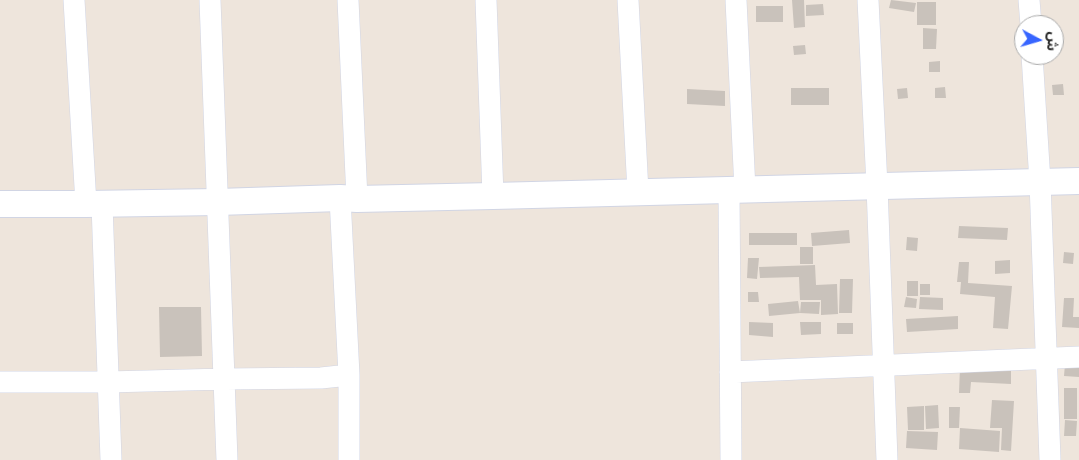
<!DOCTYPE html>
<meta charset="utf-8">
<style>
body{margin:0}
#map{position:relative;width:1079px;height:460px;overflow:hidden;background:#eee5dc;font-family:Lato,"Noto Sans Arabic",sans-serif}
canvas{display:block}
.north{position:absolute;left:1014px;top:15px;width:50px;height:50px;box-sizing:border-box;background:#fff;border:1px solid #aaa;border-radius:50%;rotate:96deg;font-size:14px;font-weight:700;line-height:20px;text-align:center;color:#2b2b2b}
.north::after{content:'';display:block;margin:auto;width:18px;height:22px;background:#3765ff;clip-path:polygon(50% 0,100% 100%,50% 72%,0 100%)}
</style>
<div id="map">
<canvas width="1079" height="460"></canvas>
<div class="north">ش</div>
</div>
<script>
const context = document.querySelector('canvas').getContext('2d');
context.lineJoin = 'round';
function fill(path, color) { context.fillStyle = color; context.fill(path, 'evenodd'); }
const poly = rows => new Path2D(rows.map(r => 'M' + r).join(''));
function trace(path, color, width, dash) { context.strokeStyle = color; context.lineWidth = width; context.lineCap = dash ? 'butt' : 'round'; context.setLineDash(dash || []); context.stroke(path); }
const building = poly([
 [792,0,804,0,805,27,794,28],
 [891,0,916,3,914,12,889,8],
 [917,2,936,2,936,25,917,25],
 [823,4,824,15,806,16,806,5],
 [756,6,783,6,783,22,756,22],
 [923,28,937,29,936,49,923,49],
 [1054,35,1062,35,1062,45,1054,46],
 [805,45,806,54,794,55,793,46],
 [940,61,940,72,929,72,929,62],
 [1063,84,1064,95,1053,95,1052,85],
 [945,87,946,98,935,98,935,88],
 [791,88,829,88,829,105,791,105],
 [907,88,908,98,898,99,897,89],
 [687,89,725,91,725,106,687,104],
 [959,226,1008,228,1007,240,958,238],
 [849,230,850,243,812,246,811,233],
 [749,233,797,233,797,245,749,245],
 [907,237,918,238,917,251,906,250],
 [800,247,813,247,813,264,800,264],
 [1064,252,1074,253,1073,264,1063,263],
 [748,258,759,258,757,279,747,278],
 [1010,260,1010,273,995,274,995,261],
 [959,262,969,262,968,283,1012,286,1008,329,993,328,995,297,960,294,961,282,957,282],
 [815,265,816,285,837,284,838,314,821,315,821,300,800,300,799,277,760,278,759,267],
 [840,279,853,279,852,313,839,313],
 [907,281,918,281,918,296,907,296],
 [920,284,930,284,930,295,920,295],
 [748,292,758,292,759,302,748,302],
 [906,297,917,299,916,308,904,307],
 [920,297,943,298,943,310,919,309],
 [1064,298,1074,298,1073,317,1079,317,1079,328,1062,327],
 [798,301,800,313,769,316,768,304],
 [801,302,820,302,819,314,800,313],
 [159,307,201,307,202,356,160,357],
 [958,316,958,329,907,332,906,319],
 [749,322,773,323,773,337,749,335],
 [800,322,821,322,821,334,801,335],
 [837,323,853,323,853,334,837,334],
 [1065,364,1079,365,1079,377,1064,376],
 [960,367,1011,370,1011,384,971,382,970,393,959,393],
 [1064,388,1077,388,1077,419,1064,419],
 [992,400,1014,401,1011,451,1001,450,1002,428,990,428],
 [938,405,939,428,926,429,925,406],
 [924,406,924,430,908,430,907,407],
 [949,407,960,407,959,428,949,428],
 [1065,420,1077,421,1076,436,1064,436],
 [960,428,1000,431,999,452,959,449],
 [907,431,938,432,937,450,906,448]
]);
const minor = poly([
 [74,0,86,204],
 [210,0,227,460],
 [348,0,357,199],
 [486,0,493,196],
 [628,0,638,192],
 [736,0,745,190],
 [868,0,877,186,887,460],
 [1029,0,1031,25],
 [1032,55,1040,182,1050,460],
 [729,190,731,460],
 [340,198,349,375,349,460],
 [102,204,111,460],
 [730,372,1079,357],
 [0,382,108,382,225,379,321,378,349,375]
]);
const tertiary = poly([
 [0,204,86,204,218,202,340,198,357,199,493,196,1079,181]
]);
fill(building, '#c9c2bb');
trace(minor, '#d1d5e4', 22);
trace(tertiary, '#d1d5e4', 28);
trace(minor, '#fff', 21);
trace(tertiary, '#fff', 26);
</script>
